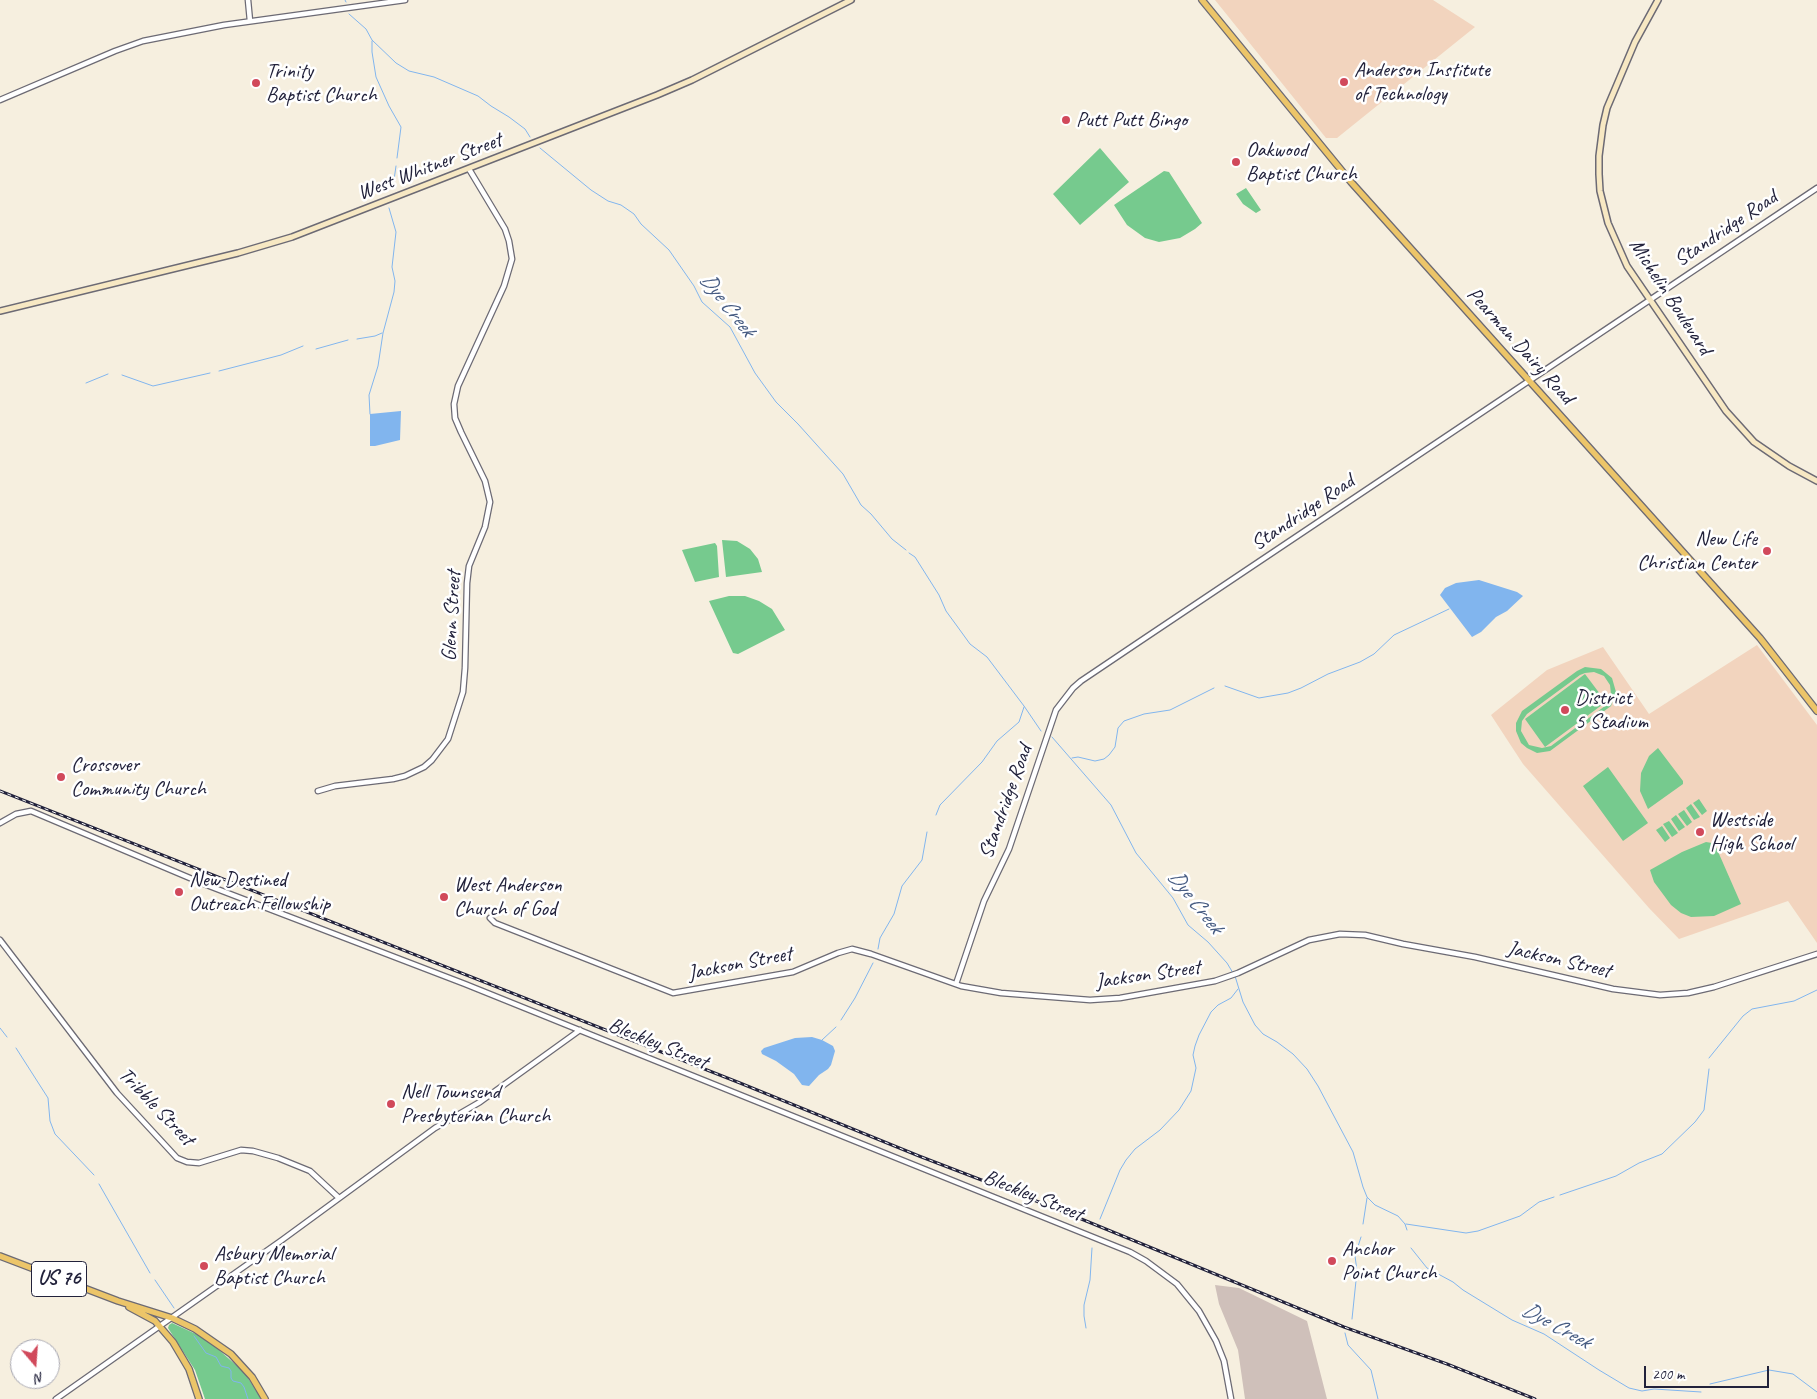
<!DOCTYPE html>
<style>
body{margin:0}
#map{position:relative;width:1817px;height:1399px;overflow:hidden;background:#f6efdf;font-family:Caveat,sans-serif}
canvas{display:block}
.north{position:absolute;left:10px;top:1339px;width:50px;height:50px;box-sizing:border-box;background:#fff;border:1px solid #a7a7b1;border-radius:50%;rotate:162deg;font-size:14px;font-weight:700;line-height:20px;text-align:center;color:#22223b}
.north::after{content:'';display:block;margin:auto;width:18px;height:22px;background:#d1495b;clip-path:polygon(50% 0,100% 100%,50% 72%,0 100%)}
.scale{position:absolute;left:1644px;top:1366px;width:125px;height:22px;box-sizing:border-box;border:2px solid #22223b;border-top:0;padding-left:6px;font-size:15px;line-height:18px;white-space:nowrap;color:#22223b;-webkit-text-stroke:4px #fff;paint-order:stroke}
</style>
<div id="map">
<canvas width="1817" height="1399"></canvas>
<div class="north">N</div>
<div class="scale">200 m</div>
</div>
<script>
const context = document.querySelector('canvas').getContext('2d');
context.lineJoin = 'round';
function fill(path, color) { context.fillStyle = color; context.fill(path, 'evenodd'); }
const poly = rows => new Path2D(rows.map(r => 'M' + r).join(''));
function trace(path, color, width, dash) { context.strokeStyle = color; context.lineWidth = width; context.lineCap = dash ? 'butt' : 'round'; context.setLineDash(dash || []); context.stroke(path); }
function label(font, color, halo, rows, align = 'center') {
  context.font = font + ' Caveat,sans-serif'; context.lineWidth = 5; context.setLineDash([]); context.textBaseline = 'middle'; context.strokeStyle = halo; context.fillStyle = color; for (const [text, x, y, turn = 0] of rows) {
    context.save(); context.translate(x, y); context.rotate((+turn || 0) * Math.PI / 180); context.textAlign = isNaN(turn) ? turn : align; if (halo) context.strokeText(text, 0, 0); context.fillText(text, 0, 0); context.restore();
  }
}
const built = poly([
 [1215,0,1433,0,1475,27,1337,138,1326,138],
 [1757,645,1817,725,1817,943,1788,901,1679,939,1649,908,1523,764,1491,715,1547,670,1603,647,1649,714]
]);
const industrial = poly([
 [1215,1285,1239,1288,1307,1321,1327,1399,1245,1399,1238,1350,1219,1304]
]);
const green = poly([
 [1100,148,1129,182,1080,225,1053,194],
 [1164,171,1169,172,1202,223,1195,229,1180,238,1159,242,1145,238,1127,225,1114,205],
 [1246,188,1261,210,1256,213,1243,204,1236,194],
 [722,540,737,541,750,549,758,559,762,572,726,577],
 [715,543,717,546,719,577,695,582,682,550],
 [729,596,745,596,759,601,772,609,785,630,738,654,733,653,709,601],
 [1585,667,1601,669,1612,678,1616,692,1611,706,1550,751,1537,753,1527,748,1521,743,1516,731,1516,723,1522,711,1577,671],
 [1594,672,1604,676,1610,685,1611,694,1605,706,1551,746,1542,748,1529,745,1521,731,1522,721,1527,714,1580,675,1585,673],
 [1585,674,1606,702,1545,747,1525,719],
 [1658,748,1683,781,1683,784,1648,809,1640,791,1641,773,1649,756],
 [1608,767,1648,823,1623,841,1583,786],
 [1699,799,1707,811,1702,815,1693,803],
 [1691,804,1700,817,1694,820,1686,808],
 [1684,810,1692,822,1687,826,1678,814],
 [1676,815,1685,827,1679,831,1671,819],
 [1669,821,1678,833,1672,837,1663,824],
 [1662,826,1670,838,1665,842,1656,830],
 [1706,842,1712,843,1716,847,1741,904,1714,916,1691,917,1681,913,1671,905,1654,882,1650,870,1682,852],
 [172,1323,198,1335,219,1350,245,1373,261,1399,205,1399,195,1370,168,1328,169,1325]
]);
const water = poly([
 [401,411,400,440,375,446,370,446,370,414],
 [1479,580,1517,592,1523,596,1507,611,1496,617,1481,632,1472,637,1440,595,1445,588,1456,583],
 [812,1037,822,1040,833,1046,835,1051,831,1065,828,1069,819,1075,809,1086,802,1085,794,1074,776,1061,762,1054,761,1051,764,1048,795,1038]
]);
const stream = poly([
 [345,0,346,2],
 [349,14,366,29,372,40,396,63,409,71,434,77,478,96,491,106,509,117,525,129,530,137],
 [372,41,372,52,376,77,389,106,401,127,397,158],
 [540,148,591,190,608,201,621,205,634,214,641,224,669,250,694,286,702,302,730,327,755,373,776,402,798,424,843,474,861,505,871,514,892,539,906,550],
 [393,187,396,166],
 [357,339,375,336,382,333],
 [316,349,348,340],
 [219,371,281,355,303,346],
 [122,375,153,386,210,373],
 [86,383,108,374],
 [370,414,369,395,378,366,383,333,394,292,395,281,392,267,396,232,389,208],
 [909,553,915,557,939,595,946,611,957,626,970,644,987,657,1024,706,1041,731],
 [1225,686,1259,698,1288,693,1301,688,1328,674,1360,662,1374,654,1394,635,1449,609],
 [1052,737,1111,805,1136,853,1173,898,1188,925,1208,942,1227,963,1233,973],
 [1072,758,1078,757,1095,761,1104,759,1109,755,1115,747,1118,728,1124,721,1144,714,1170,710,1214,688],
 [936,815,940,805,982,762,997,741,1019,722,1024,707],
 [878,949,880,938,894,914,902,886,922,860,927,832],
 [1235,976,1243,1002,1255,1025,1263,1034,1277,1042,1293,1054,1307,1069,1318,1086,1353,1152,1363,1187,1367,1197,1375,1205,1398,1216,1405,1224,1407,1230],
 [841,1020,855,998,873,963],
 [0,1028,7,1037],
 [822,1040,836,1027],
 [16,1048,48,1098,50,1121,55,1134,94,1175],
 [1709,1058,1743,1016,1752,1009,1794,1001,1817,990],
 [99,1184,150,1273],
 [1560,1195,1616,1176,1639,1163,1662,1154,1695,1122,1704,1110,1709,1069],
 [1100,1219,1120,1170,1126,1160,1135,1149,1160,1130,1179,1110,1191,1091,1196,1068,1193,1055,1195,1046,1199,1035,1211,1012,1218,1005,1231,998,1238,989],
 [1363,1224,1367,1198],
 [1406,1224,1466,1233,1478,1231,1520,1216,1539,1202,1554,1197],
 [1411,1248,1427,1268,1453,1282,1463,1290,1512,1320,1544,1334,1599,1370,1629,1388,1642,1391,1654,1389,1701,1392],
 [155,1280,174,1308],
 [1352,1319,1357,1271,1355,1256,1361,1237],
 [1086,1328,1084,1316,1084,1305,1090,1280,1092,1248],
 [1345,1333,1348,1345,1371,1370,1378,1399],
 [194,1336,206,1353,216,1357,221,1366,229,1368,231,1371,231,1378,233,1381,241,1383,244,1387,248,1399],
 [1710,1384,1769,1370,1793,1374,1817,1392]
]);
const tertiary = poly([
 [248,0,250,21],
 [0,100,115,51,143,41,224,25,405,0],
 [318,791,335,786,393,779,405,776,424,767,432,760,448,739,463,692,465,668,467,583,469,566,485,527,490,502,485,481,461,432,455,418,454,404,458,386,504,286,512,259,509,241,505,229,469,169],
 [0,823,16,814,31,811,204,884,465,984,1130,1252,1146,1261,1177,1284,1199,1311,1216,1341,1224,1361,1231,1399],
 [490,918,495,923,673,993,793,972,838,953,852,949,871,954,961,986,1001,993,1090,1000,1120,998,1215,981,1238,973,1309,940,1340,934,1365,935,1403,944,1475,957,1613,989,1660,995,1688,993,1714,987,1817,954],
 [0,940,117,1093,177,1158,187,1162,199,1163,241,1150,253,1151,278,1158,310,1171,339,1198],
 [956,984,984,901,1009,849,1056,710,1073,688,1081,681,1136,644,1817,188],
 [56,1399,282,1240,435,1128,480,1102,580,1030]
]);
const secondary = poly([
 [1658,0,1635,42,1607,108,1603,125,1599,156,1599,174,1600,191,1608,223,1627,266,1726,411,1754,442,1789,466,1817,481],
 [0,311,238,253,292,237,657,95,692,80,851,0]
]);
const primary = poly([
 [0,1256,118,1301,172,1318,195,1329,231,1354,252,1377,265,1399],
 [129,1307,155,1321,173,1342,189,1369,199,1399]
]);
const trunk = poly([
 [1202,0,1351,182,1760,638,1817,711]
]);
const rail = poly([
 [0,791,740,1083,919,1156,1057,1209,1344,1327,1447,1364,1535,1399]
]);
const markers = [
 [1344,82,5,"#d1495b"],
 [256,83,5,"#d1495b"],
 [1066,120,5,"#d1495b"],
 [1236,162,5,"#d1495b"],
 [1767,551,5,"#d1495b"],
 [1565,710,5,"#d1495b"],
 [61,777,5,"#d1495b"],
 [1700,832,5,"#d1495b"],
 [179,892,5,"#d1495b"],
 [444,897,5,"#d1495b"],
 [391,1104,5,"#d1495b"],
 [1332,1261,5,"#d1495b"],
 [204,1266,5,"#d1495b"]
];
const shields = [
 [59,1279,55]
];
const shieldNames = [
 ["US 76",59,1279]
];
const poiNames = [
 ["Anderson Institute",1354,70],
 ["of Technology",1354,94],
 ["Trinity",266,71],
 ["Baptist Church",266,95],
 ["Putt Putt Bingo",1076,120],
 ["Oakwood",1246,150],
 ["Baptist Church",1246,174],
 ["New Life",1757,539,"right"],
 ["Christian Center",1757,563,"right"],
 ["District",1575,698],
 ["5 Stadium",1575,722],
 ["Crossover",71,765],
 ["Community Church",71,789],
 ["Westside",1710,820],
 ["High School",1710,844],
 ["New Destined",189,880],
 ["Outreach Fellowship",189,904],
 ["West Anderson",454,885],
 ["Church of God",454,909],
 ["Nell Townsend",401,1092],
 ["Presbyterian Church",401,1116],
 ["Anchor",1342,1249],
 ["Point Church",1342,1273],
 ["Asbury Memorial",214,1254],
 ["Baptist Church",214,1278]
];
const streetNames = [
 ["West Whitner Street",430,167,-21],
 ["Standridge Road",1726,229,-34],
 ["Michelin Boulevard",1670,297,57],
 ["Pearman Dairy Road",1520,346,48],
 ["Standridge Road",1303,513,-34],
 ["Glenn Street",452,616,-87],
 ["Standridge Road",1006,802,-70],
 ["Jackson Street",1559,960,13],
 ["Jackson Street",740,964,-11],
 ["Jackson Street",1148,975,-8],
 ["Bleckley Street",658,1044,22],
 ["Tribble Street",156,1107,46],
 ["Bleckley Street",1033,1196,22]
];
const waterNames = [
 ["Dye Creek",727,305,52],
 ["Dye Creek",1195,902,52],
 ["Dye Creek",1556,1326,29]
];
fill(built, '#f2d4be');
fill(industrial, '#cfc0ba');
fill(green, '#76ca8e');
fill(water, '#81b5ee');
trace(stream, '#81b5ee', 1);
trace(tertiary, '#6c6a74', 7);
trace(secondary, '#6c6a74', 8);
trace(primary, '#6c6a74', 8);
trace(trunk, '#6c6a74', 8);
trace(tertiary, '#fff', 4.5);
trace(secondary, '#f7e8c3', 5);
trace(primary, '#ecc569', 5.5);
trace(trunk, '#ecc569', 5.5);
trace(rail, '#22223b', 3);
trace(rail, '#fff', 1, [4]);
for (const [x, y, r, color] of markers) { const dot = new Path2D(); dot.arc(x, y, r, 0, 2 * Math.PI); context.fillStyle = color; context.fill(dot); trace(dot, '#fff', 2); }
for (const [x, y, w] of shields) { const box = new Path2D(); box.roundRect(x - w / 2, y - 17.5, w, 35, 4); context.fillStyle = '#fff'; context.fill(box); trace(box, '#22223b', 1); }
label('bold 20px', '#22223b', null, shieldNames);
label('21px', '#22223b', '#fff', poiNames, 'left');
label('21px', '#22223b', '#fff', streetNames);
label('italic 22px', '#485d83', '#fff', waterNames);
</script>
